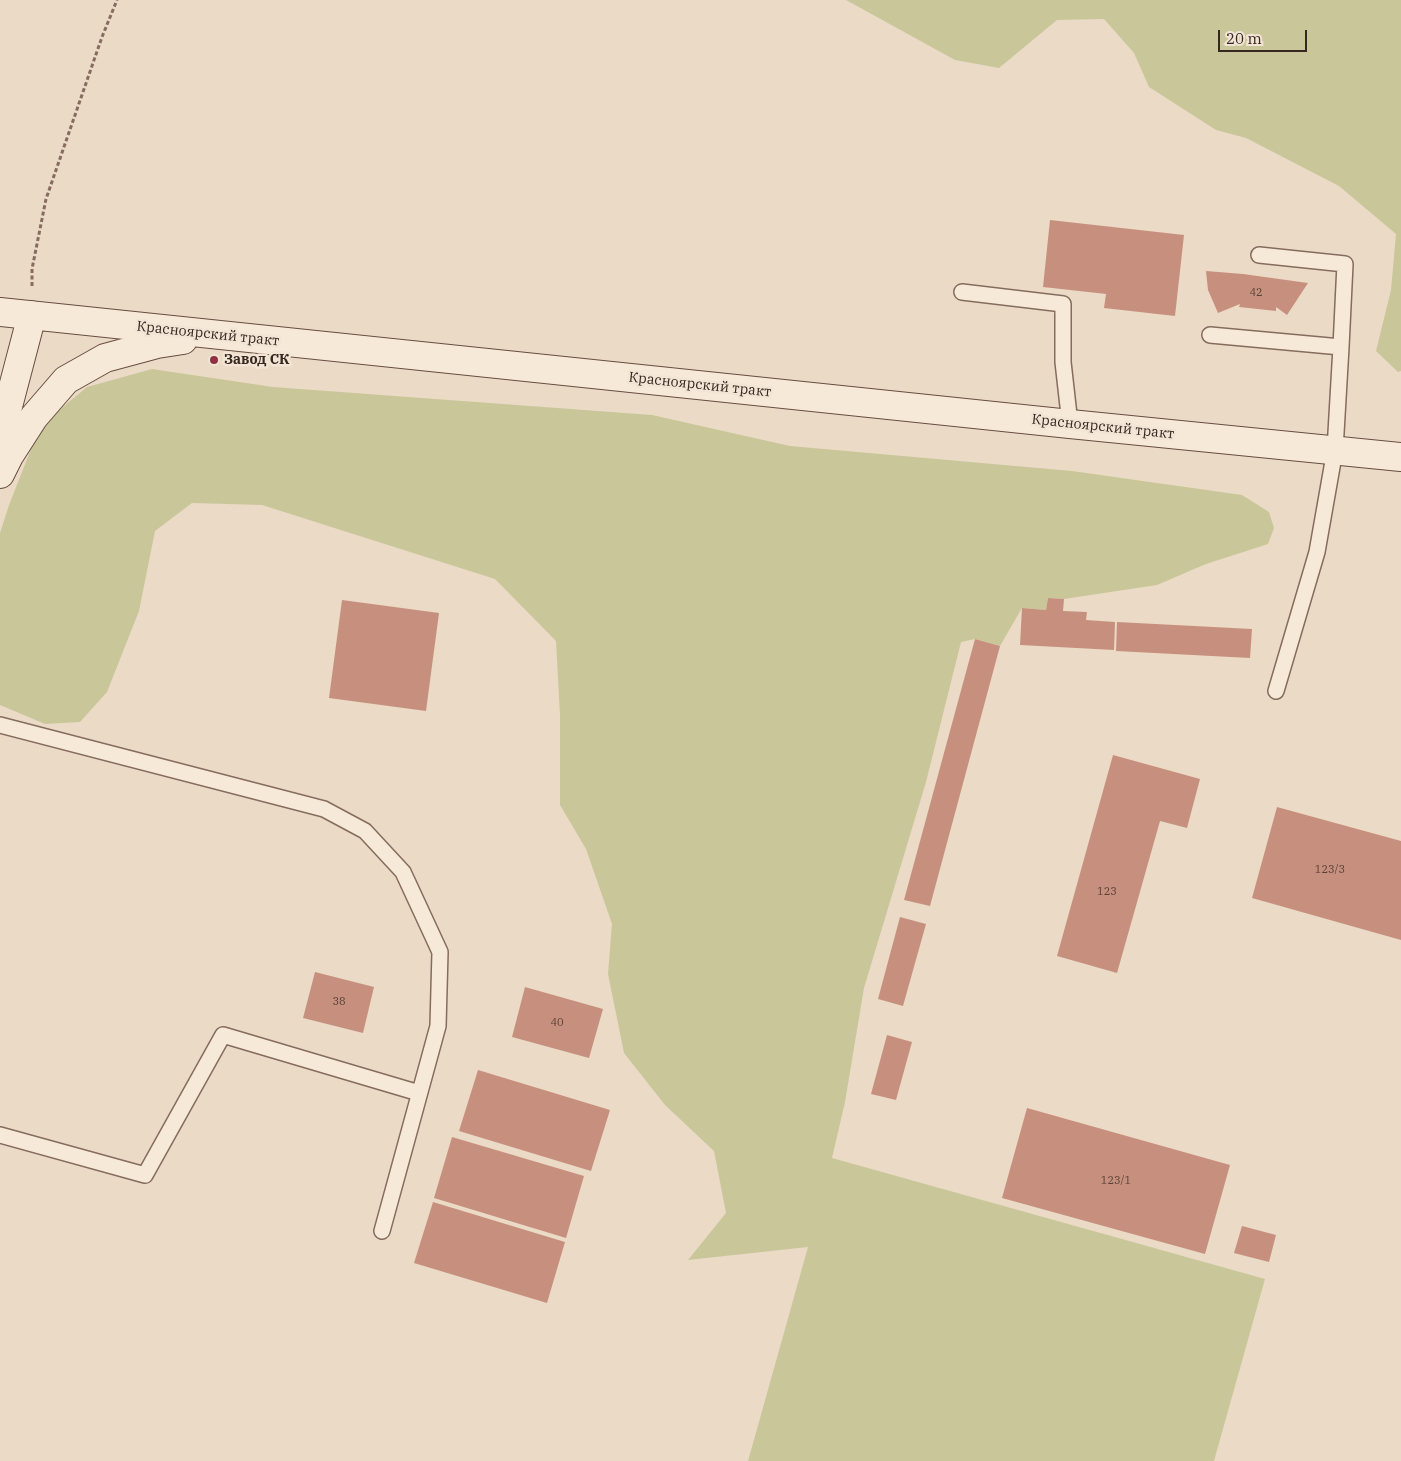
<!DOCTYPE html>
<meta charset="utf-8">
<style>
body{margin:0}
#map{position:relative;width:1401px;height:1461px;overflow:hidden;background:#ebdac6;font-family:"IBM Plex Serif",serif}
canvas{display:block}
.scale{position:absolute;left:1218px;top:30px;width:89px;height:22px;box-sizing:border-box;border:2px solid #36271f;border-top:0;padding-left:6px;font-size:15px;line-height:18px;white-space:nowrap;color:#36271f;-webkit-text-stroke:4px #f3e5d5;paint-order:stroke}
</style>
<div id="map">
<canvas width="1401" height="1461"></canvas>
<div class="scale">20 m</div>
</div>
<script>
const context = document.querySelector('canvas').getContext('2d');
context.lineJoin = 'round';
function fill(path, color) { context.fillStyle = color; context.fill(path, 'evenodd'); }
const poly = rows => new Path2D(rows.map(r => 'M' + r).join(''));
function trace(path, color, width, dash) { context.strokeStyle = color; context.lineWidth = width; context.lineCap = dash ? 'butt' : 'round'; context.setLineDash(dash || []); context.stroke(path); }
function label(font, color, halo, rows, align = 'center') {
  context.font = font + ' "IBM Plex Serif",serif'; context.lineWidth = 5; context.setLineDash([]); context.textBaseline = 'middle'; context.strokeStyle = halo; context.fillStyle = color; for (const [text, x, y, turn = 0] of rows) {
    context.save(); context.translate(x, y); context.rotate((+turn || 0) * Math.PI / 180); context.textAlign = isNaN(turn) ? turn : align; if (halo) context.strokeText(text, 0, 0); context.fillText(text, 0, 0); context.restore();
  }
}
const green = poly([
 [846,0,1401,0,1401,371,1398,372,1376,351,1391,290,1396,234,1339,186,1246,138,1216,130,1149,87,1134,53,1104,19,1057,20,999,68,955,60],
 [152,369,273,387,652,415,790,446,1072,471,1242,495,1269,512,1274,528,1268,544,1206,564,1157,585,1064,599,1048,598,1046,610,1022,608,1000,646,975,639,961,642,926,782,864,988,845,1102,832,1158,1265,1279,1214,1461,748,1461,808,1247,688,1260,726,1213,714,1151,665,1105,624,1053,608,974,612,924,586,849,560,805,560,715,556,641,495,579,262,505,192,503,155,531,139,611,107,692,80,722,45,724,0,705,0,533,9,505,40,426,87,387]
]);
const building = poly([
 [1050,220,1184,235,1175,316,1104,308,1106,294,1043,287],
 [1206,271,1243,274,1308,283,1287,315,1276,307,1276,311,1239,307,1240,304,1218,313,1208,290],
 [1048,598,1064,599,1063,611,1087,612,1086,620,1115,622,1114,650,1020,645,1022,608,1046,610],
 [342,600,439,613,426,711,329,698],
 [1117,622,1252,629,1250,658,1116,651],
 [975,639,1000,646,930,906,904,900],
 [1113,755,1200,779,1187,828,1160,821,1117,973,1057,956],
 [1277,807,1401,841,1401,940,1252,898],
 [900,917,926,924,903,1006,878,999],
 [315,972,374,987,363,1033,303,1018],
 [525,987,603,1009,589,1058,512,1037],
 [887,1035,912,1042,896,1100,871,1094],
 [478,1070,610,1110,591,1171,459,1131],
 [1027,1108,1230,1165,1205,1254,1002,1198],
 [452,1137,584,1176,566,1238,434,1198],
 [433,1202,565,1242,547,1303,414,1263],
 [1242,1226,1276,1235,1269,1262,1234,1253]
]);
const path = poly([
 [32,286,32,269,46,199,102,37,117,0]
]);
const lane = poly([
 [1259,255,1345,264,1341,347],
 [962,292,1063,304,1063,362,1070,424],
 [1210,335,1341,347,1335,450,1317,552,1276,691],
 [0,725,324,809,365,831,403,872,440,952,438,1026,382,1231],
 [0,1135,145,1175,223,1035,419,1093]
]);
const secondary = poly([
 [0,312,1070,424,1401,457],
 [0,437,32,315],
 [0,474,9,456,34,417,66,380,105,358,157,344,183,340]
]);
const markers = [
 [214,360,5,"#913041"]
];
const numberNames = [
 ["42",1256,293],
 ["123/3",1330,870],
 ["123",1107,892],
 ["38",339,1002],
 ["40",557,1023],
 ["123/1",1116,1181]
];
const streetNames = [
 ["Красноярский тракт",208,334,6],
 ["Красноярский тракт",700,385,6],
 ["Красноярский тракт",1103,427,6]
];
const poiNames = [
 ["Завод СК",224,360]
];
fill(green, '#c9c79a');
fill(building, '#c7907e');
trace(lane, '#856c5d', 18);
trace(secondary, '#674d40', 30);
trace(path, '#856c5d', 3, [4, 2.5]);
trace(lane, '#f7e9d8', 15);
trace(secondary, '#f7e9d8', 28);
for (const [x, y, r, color] of markers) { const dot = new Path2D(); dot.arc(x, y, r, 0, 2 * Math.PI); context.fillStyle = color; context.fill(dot); trace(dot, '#f3e5d5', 2); }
label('11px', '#5a4137', null, numberNames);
label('14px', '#36271f', '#f3e5d5', streetNames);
label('bold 14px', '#36271f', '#f3e5d5', poiNames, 'left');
</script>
